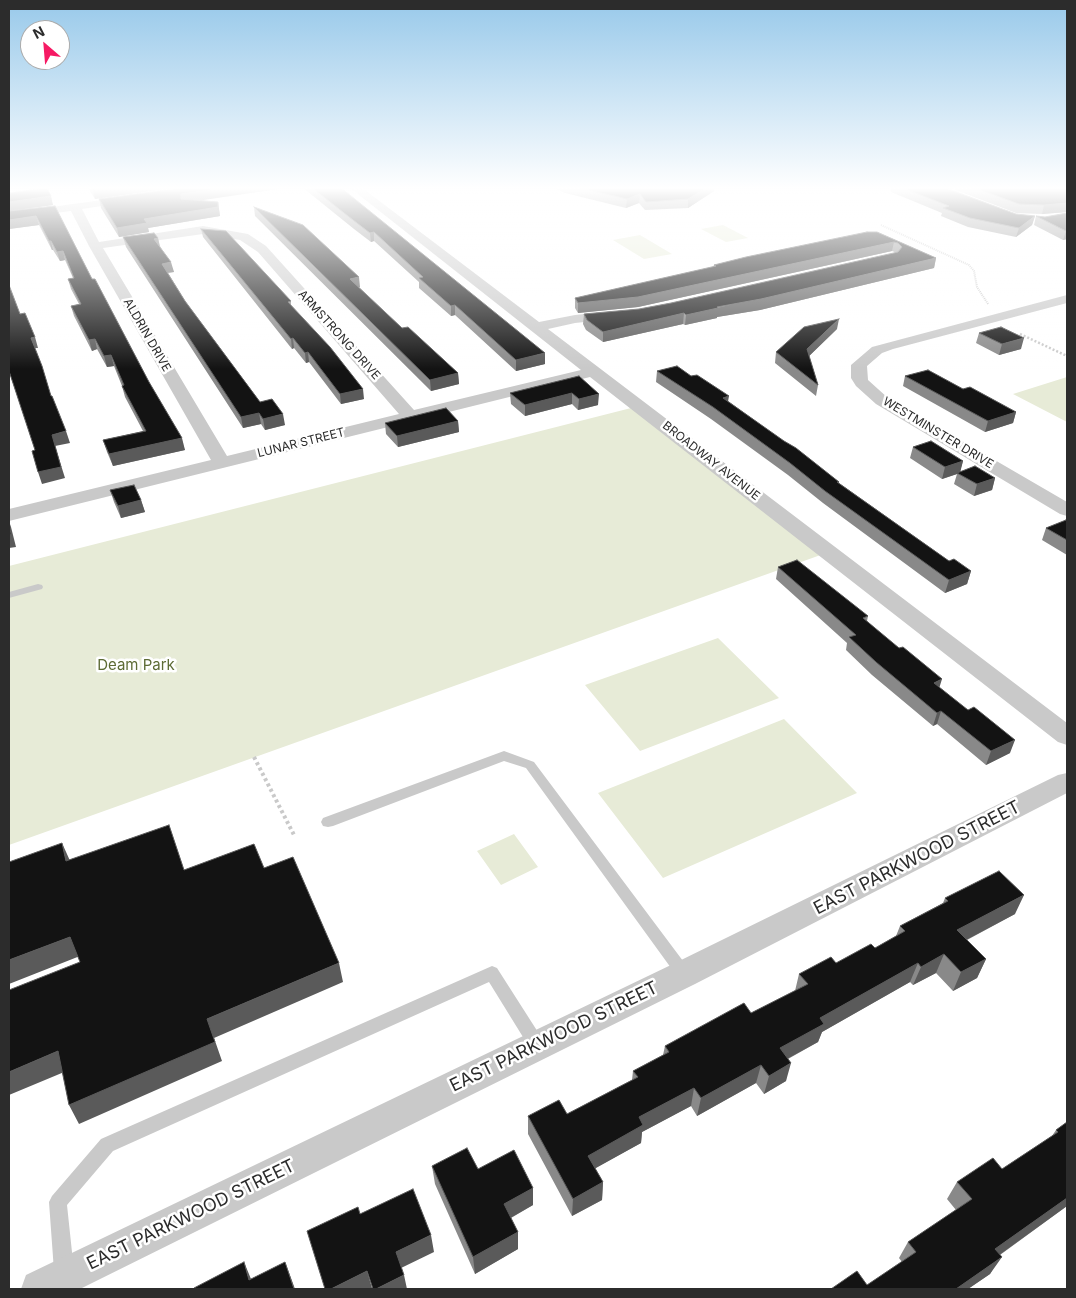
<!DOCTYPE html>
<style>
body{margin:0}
#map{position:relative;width:1076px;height:1298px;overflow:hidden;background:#fff;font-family:Inter,sans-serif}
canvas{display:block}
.frame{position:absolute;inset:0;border:10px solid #2c2c2c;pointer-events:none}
.north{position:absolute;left:20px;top:20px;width:50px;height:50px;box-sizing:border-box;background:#fff;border:1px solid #ababab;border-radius:50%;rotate:333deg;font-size:14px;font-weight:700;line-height:20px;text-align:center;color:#2c2c2c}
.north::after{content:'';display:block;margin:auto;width:18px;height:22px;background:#f61a64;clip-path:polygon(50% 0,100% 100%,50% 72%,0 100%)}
</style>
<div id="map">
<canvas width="1076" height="1298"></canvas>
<div class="frame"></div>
<div class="north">N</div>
</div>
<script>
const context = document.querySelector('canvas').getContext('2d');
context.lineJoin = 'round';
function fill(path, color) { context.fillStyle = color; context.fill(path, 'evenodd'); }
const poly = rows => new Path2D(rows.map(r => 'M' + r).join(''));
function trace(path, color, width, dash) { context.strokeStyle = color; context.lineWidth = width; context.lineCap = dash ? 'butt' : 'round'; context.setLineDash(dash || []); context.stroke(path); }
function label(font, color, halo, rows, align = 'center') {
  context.font = font + ' Inter,sans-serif'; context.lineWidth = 5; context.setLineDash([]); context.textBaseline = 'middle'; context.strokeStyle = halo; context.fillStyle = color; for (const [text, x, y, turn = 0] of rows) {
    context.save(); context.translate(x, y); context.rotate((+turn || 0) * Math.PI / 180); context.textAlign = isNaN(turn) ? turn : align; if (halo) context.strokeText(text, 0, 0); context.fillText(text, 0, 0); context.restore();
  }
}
const green = poly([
 [723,225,748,238,726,242,701,229],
 [640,235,672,254,644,259,613,240],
 [1067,377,1067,422,1013,394],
 [639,406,829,552,9,845,9,566],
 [718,638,779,698,640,751,585,685],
 [784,719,857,793,663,878,598,793],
 [514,834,538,867,501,885,477,851]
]);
const pathFar2 = poly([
 [881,225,969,265,974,271,977,287,988,304]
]);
const pathFar1 = poly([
 [1020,334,1067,356]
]);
const path = poly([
 [254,757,294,835]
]);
const lane = poly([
 [38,584,42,585,43,587,42,589,9,598,9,592,38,584],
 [504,751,534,762,689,969,692,974,689,979,684,981,679,979,526,768,504,761,333,826,328,827,323,826,321,822,323,818,504,751],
 [492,966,497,968,543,1040,545,1045,543,1050,537,1053,531,1050,489,982,113,1151,67,1205,74,1271,71,1278,64,1281,57,1278,54,1271,49,1202,52,1196,101,1139,492,966]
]);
const street = poly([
 [349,187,361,187,539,322,575,315,613,311,618,312,620,315,618,318,613,319,575,323,548,329,1067,723,1067,745,1058,742,590,377,9,521,9,509,211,460,89,246,71,211,9,219,9,213,130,196,136,199,134,201,82,209,99,242,203,226,248,234,266,246,414,410,581,370,349,187],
 [203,234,240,240,258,252,399,414,227,456,103,248,203,234],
 [1067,295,1067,303,893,349,882,353,867,366,868,380,888,398,1067,502,1067,516,1060,514,876,404,856,386,851,378,851,365,872,347,1067,295],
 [1067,773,1067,793,695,984,80,1289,21,1289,26,1275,673,964,1058,775,1067,773]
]);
const wall = poly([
 [89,187,179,187,95,199,90,191],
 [188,187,292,187,199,200,218,202,220,216,148,228,149,232,119,237,101,208,99,199],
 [302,187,340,187,545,364,516,371,455,315,451,316,419,288,419,282,374,241,371,242,354,229],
 [552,187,648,187,656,188,658,188,655,187,715,187,714,191,688,208,645,210,639,203,626,208,565,193],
 [886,187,943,187,1016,214,1035,216,1032,225,1016,237,968,227,941,216,942,213,891,192,891,190],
 [948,187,1067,187,1067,212,1042,214,1016,213],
 [9,193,53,205,10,211,55,206,92,279,185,450,113,466,107,452,103,440,143,431,125,397,122,386,114,366,107,367,97,349,92,351,74,316,71,306,79,304,71,289,68,279,73,278,65,260,60,261,53,250,52,250,39,225,9,229],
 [254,207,360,287,358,287,402,328,458,373,459,384,431,391,255,216],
 [1067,213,1067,239,1063,240,1034,225,1036,216,1045,217],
 [201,229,291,301,291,306,364,399,341,404,309,362,306,363,294,348,292,349,203,237],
 [877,232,936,258,934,268,760,310,717,317,717,318,685,325,683,324,603,342,586,330,583,324,584,314,639,309,671,303,897,253,892,251,638,307,578,313,575,308,575,298,713,267,714,265],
 [123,237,158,238,160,246,174,272,168,273,185,301,260,402,285,425,265,430,261,424,243,428,126,247],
 [837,329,809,356,818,385,816,396,775,363,776,352],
 [979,333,1021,349,999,355,976,343],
 [657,371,728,401,839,482,839,483,949,561,971,571,967,584,945,593,823,503,788,475,711,419,656,382],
 [579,376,598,405,578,410,572,404,525,416,511,404,510,393],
 [905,376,1016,412,1013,423,985,432,903,386],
 [458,421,459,432,398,447,386,434,385,423],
 [913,447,963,461,960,471,995,478,992,490,974,496,954,484,957,474,942,479,910,458],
 [110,490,141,500,145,512,121,518,114,502],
 [1067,521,1067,555,1042,540,1046,528],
 [778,567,868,616,867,621,1010,753,986,765,937,724,933,726,872,675,846,650,847,643,776,579],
 [945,898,1015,914,967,940,986,959,977,978,953,991,936,973,913,985,910,982,822,1032,818,1042,788,1059,786,1081,764,1094,756,1083,697,1116,691,1106,642,1132,641,1143,595,1168,603,1182,602,1200,572,1216,528,1134,528,1116,567,1114,632,1080,633,1071,663,1055,665,1046,751,1013,795,991,799,974,836,963,875,948,896,936,900,926,943,903],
 [1067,1122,1067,1206,1000,1255,990,1274,968,1289,831,1289,867,1285,902,1262,899,1258,908,1242,956,1210,947,1199,957,1182,1002,1169,1052,1136,1056,1130],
 [432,1166,478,1169,533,1188,533,1205,511,1218,518,1232,518,1249,475,1274,435,1184]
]);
const shadedWall = poly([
 [117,187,179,187,95,199,93,190],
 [232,187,292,187,183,203,181,199,181,194],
 [708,187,715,187,714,191,688,208,688,199],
 [640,194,639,203,626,208,627,199],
 [51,196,53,205,9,211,9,202],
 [218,202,220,216,148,228,149,232,119,237,117,228,144,219],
 [1067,203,1067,212,1042,214,1044,205],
 [36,216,39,225,9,229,9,220],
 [1035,216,1032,225,1016,237,1019,228],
 [1066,231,1067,231,1067,239,1063,240],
 [374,232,374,241,371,242,370,233],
 [158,238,160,248,154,239],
 [49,241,51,241,53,250,52,250],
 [894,242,892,251,638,307,578,313,578,303],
 [63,251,65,260,60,261,57,252],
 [936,258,934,268,760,310,717,317,717,318,685,325,686,315],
 [171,262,174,272,164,273,162,264],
 [359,277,360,287,351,289,350,279],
 [455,305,455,315,451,316,451,306],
 [684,313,683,324,603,342,603,332],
 [839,319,837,329,805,360,807,349],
 [35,337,38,348,34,348,31,338],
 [293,338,294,348,292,349,291,339],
 [1024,338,1021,349,999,355,1002,344],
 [95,339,97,349,92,351,89,340],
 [308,352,309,362,306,363,305,353],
 [545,353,545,364,516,371,516,360],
 [111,355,114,366,107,367,104,356],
 [458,373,459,384,431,391,430,380],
 [363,389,364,399,341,404,340,394],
 [572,393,572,404,525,416,525,405],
 [599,394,598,405,578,410,579,399],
 [729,396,727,407,723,398],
 [1016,412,1013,423,985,432,988,421],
 [259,413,261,424,243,428,241,417],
 [283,414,285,425,265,430,263,419],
 [458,421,459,432,398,447,397,436],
 [66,431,70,443,55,446,65,478,42,484,38,472,52,435],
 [182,438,185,450,113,466,109,454],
 [963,461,960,473,957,473,957,474,942,479,945,467],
 [995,478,992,490,974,496,977,484],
 [141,500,145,512,121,518,118,506],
 [9,521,11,527,16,547,9,548],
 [971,571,967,584,945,593,949,580],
 [942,679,938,692,934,683],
 [941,711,937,724,933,726,937,713],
 [1015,740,1010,753,986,765,991,751],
 [62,843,71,863,66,861],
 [1024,895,1015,914,949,949,957,930],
 [70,937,80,956,9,984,9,960],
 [944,954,936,973,913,985,921,967],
 [986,959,977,978,953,991,961,972],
 [339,963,343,982,214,1038,222,1061,79,1124,69,1105,207,1019],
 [918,963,910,982,822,1032,818,1042,774,1066,780,1048,820,1018],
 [58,1051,69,1070,9,1095,9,1072],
 [791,1063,786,1081,764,1094,769,1076],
 [761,1065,756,1083,697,1116,701,1098],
 [694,1088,691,1106,642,1132,641,1143,587,1173,588,1156,639,1117],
 [603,1182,602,1200,572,1216,573,1199],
 [533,1188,533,1205,505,1221,504,1204],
 [1067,1198,1067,1206,984,1266,995,1249],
 [518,1232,518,1249,475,1274,473,1257],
 [431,1235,434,1252,399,1269,396,1252],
 [1002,1257,990,1274,968,1289,956,1289],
 [244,1262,251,1279,249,1280],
 [285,1262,291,1278,295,1289,294,1289],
 [367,1271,372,1288,368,1289,331,1289],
 [404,1275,407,1289,376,1289]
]);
const building = poly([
 [91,187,117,187,93,190,91,187],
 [188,187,232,187,181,194,181,199,218,202,218,207,144,219,147,223,117,228,99,199,188,187],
 [311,187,340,187,545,353,516,360,455,305,451,306,419,278,423,277,374,232,370,233,353,220,311,187],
 [576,187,648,187,656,188,659,187,708,187,688,199,646,202,640,194,627,199,576,187],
 [900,187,943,187,1016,214,1035,216,1019,228,970,218,943,208,949,206,900,187],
 [972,187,1067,187,1067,203,1044,205,1019,204,972,187],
 [47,188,51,196,9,202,9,193,47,188],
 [55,206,92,279,95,279,149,382,182,438,109,454,103,440,146,431,122,386,124,385,111,355,104,356,95,339,89,340,71,306,81,304,68,279,74,278,63,251,57,252,51,241,49,241,36,216,9,220,9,211,55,206],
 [254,207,303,225,359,277,350,279,402,328,408,327,458,373,430,380,254,207],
 [1067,213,1067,231,1066,231,1036,216,1045,217,1067,213],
 [201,229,226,231,291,301,288,302,330,347,363,389,340,394,308,352,305,353,293,338,291,339,201,229],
 [867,232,877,232,936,258,761,299,717,307,718,308,686,315,684,313,603,332,587,320,584,314,639,309,671,303,898,252,902,247,898,243,894,242,638,297,578,303,575,298,716,266,714,265,746,257,867,232],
 [154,233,158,238,154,239,171,262,162,264,185,301,260,402,272,399,283,414,263,419,259,413,241,417,123,237,154,233],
 [9,285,20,314,25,313,35,337,31,338,42,366,51,396,52,396,66,431,52,435,61,467,38,472,32,451,35,450,9,371,9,285],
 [839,319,807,349,818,385,776,352,804,327,839,319],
 [1001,327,1024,338,1002,344,979,333,1001,327],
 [677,366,691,376,697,375,729,396,723,398,784,441,796,448,839,482,837,482,949,561,954,559,971,571,949,580,825,491,790,463,713,407,657,371,677,366],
 [928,370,963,389,970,387,1016,412,988,421,905,376,928,370],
 [579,376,599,394,579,399,572,393,525,405,510,393,579,376],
 [446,408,458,421,397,436,385,423,446,408],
 [931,441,963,461,945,467,913,447,931,441],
 [975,466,995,478,977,484,957,473,975,466],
 [134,485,141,500,118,506,110,490,134,485],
 [1066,520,1067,521,1067,540,1046,528,1066,520],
 [9,524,11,534,9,535,9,524],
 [797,560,868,616,863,618,899,648,903,647,942,679,934,683,968,710,974,707,1015,740,991,751,941,711,937,713,876,662,849,637,856,635,778,567,797,560],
 [169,825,184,870,254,844,264,868,293,857,339,963,207,1019,215,1042,69,1105,58,1051,9,1072,9,990,80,962,70,937,9,960,9,862,62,843,66,861,169,825],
 [999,871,1024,895,957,930,986,959,961,972,944,954,921,967,918,963,820,1018,824,1024,780,1048,791,1063,769,1076,761,1065,701,1098,694,1088,639,1117,643,1125,588,1156,603,1182,573,1199,528,1116,559,1100,567,1114,638,1077,633,1071,669,1052,665,1046,744,1003,751,1013,808,984,799,974,831,957,836,963,871,944,875,948,905,931,900,926,948,901,945,898,999,871],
 [1067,1122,1067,1198,995,1249,1002,1257,956,1289,831,1289,857,1271,867,1285,916,1252,908,1242,972,1199,957,1182,993,1158,1002,1169,1058,1132,1056,1130,1067,1122],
 [467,1148,478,1169,514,1150,533,1188,504,1204,518,1232,473,1257,432,1166,467,1148],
 [413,1189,431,1235,396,1252,404,1275,376,1289,373,1289,367,1271,331,1289,325,1289,307,1231,358,1207,360,1214,413,1189],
 [244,1262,249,1280,285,1262,294,1289,195,1289,194,1288,244,1262]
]);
const farStreetnames = [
 ["ALDRIN DRIVE",147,335,60],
 ["ARMSTRONG DRIVE",339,335,48],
 ["WESTMINSTER DRIVE",938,433,31],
 ["LUNAR STREET",301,443,-14],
 ["BROADWAY AVENUE",711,461,38]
];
const parkNames = [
 ["Deam Park",136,665]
];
const nearStreetnames = [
 ["EAST PARKWOOD STREET",917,858,-27],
 ["EAST PARKWOOD STREET",554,1037,-26],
 ["EAST PARKWOOD STREET",191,1215,-26]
];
fill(green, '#e7ebd7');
trace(pathFar2, '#c9c9c9', 2, [1, 1]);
trace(pathFar1, '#c9c9c9', 2.5, [2, 2]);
trace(path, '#c9c9c9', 4, [3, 3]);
fill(lane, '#c9c9c9');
fill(street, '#c9c9c9');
fill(wall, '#898989');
fill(shadedWall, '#5a5a5a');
fill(building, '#131313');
trace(building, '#5a5a5a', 1);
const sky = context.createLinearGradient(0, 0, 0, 369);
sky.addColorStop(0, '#98c9ea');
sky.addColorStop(0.51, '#fff');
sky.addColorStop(1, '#ffffff00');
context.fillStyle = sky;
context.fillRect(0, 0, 1076, 369);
label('12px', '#2c2c2c', '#fff', farStreetnames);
label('15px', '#5d6b35', '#fff', parkNames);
label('18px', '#2c2c2c', '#fff', nearStreetnames);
</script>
